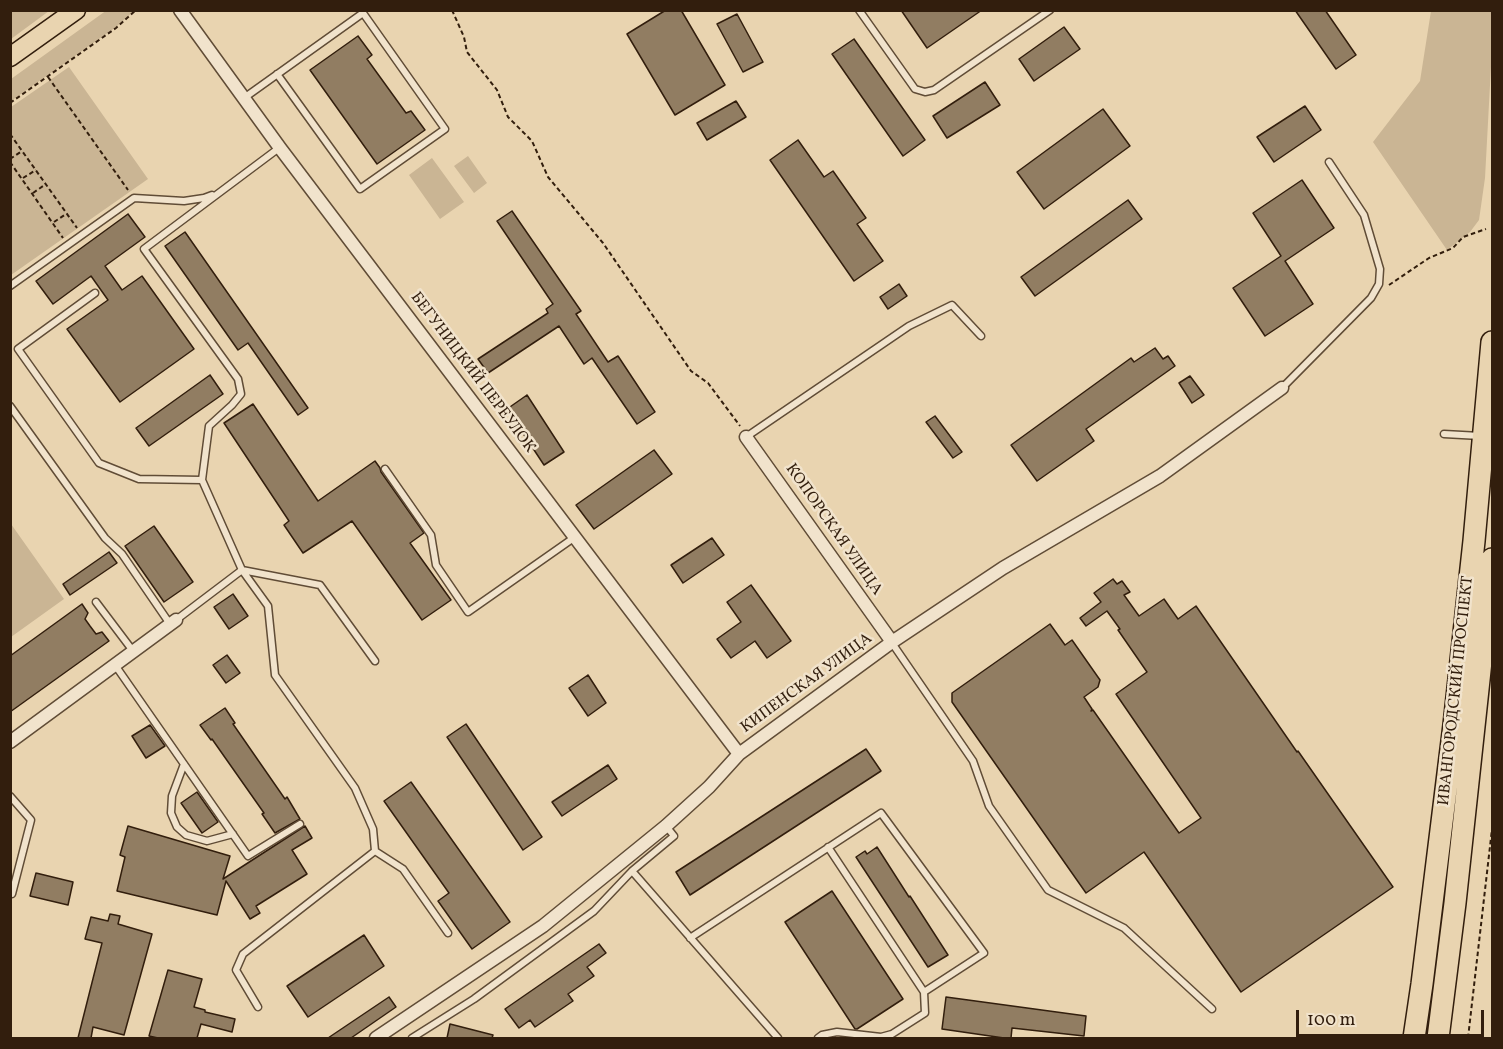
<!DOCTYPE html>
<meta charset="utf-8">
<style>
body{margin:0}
#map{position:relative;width:1503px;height:1049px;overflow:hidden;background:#e9d4b0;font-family:Vollkorn,serif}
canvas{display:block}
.frame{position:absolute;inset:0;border:12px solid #321e0d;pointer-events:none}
.scale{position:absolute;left:1296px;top:1010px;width:188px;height:27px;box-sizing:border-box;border:3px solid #321e0d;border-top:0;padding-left:8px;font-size:18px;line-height:21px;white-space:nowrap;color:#321e0d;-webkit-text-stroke:4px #f1e3cc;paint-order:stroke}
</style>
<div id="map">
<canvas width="1503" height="1049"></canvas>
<div class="frame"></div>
<div class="scale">100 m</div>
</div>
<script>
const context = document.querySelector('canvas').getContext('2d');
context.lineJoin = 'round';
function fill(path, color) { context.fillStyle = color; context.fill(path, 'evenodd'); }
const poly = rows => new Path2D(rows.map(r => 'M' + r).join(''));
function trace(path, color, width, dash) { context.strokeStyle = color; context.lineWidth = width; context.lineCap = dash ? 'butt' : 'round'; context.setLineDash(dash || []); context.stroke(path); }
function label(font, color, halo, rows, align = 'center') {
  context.font = font + ' Vollkorn,serif'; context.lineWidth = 5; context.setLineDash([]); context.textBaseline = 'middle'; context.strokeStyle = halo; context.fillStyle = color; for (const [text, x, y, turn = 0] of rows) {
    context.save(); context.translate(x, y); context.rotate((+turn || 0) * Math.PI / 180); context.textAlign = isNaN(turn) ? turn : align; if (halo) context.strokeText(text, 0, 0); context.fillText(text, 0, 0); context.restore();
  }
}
const green = poly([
 [11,10,49,10,49,11,11,39],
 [107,10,134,11,116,27,11,101,11,79],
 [1431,11,1492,11,1492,48,1485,178,1479,220,1470,232,1447,250,1373,142,1420,81],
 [69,67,148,179,11,275,11,107],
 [468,156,487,183,474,193,454,166],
 [432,158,464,202,440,219,409,175],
 [11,524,64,599,11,637,10,637]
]);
const building = poly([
 [666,10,681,10,725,85,675,115,627,34,666,10],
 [901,10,982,10,927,48,901,10],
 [1295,10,1325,10,1356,55,1336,69,1295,10],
 [737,14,763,62,743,72,717,24,737,14],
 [1064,27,1080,49,1034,81,1019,59,1064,27],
 [358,36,372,55,367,59,406,113,411,111,425,130,377,164,310,70,358,36],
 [854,39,925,140,903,156,832,54,854,39],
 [985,82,1000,105,947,138,933,116,985,82],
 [736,101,746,117,707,140,697,123,736,101],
 [1305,106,1321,130,1274,162,1257,137,1305,106],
 [1103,109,1130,146,1044,209,1017,172,1103,109],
 [798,140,824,177,833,171,866,218,857,224,883,261,854,281,770,160,798,140],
 [1302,180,1334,228,1285,261,1313,304,1265,336,1233,288,1281,256,1253,213,1302,180],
 [1128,200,1142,219,1035,296,1021,277,1128,200],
 [512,211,581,311,576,314,608,362,618,356,655,412,637,424,592,358,584,364,559,326,488,373,478,359,548,313,546,309,553,304,497,221,512,211],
 [128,214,145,237,105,266,122,290,142,276,194,349,120,402,67,329,108,300,91,276,53,304,36,281,128,214],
 [185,232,308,408,298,415,248,343,238,350,165,246,185,232],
 [899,284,907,296,888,309,880,297,899,284],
 [1155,348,1163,359,1168,356,1175,366,1086,429,1094,441,1037,481,1011,445,1131,358,1134,362,1155,348],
 [210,375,223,394,149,446,136,428,210,375],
 [1190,376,1204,395,1192,403,1179,383,1190,376],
 [527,395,564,452,544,465,507,409,527,395],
 [253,404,318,501,375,461,380,468,381,472,424,533,410,543,451,600,422,620,352,521,303,553,284,525,289,521,224,423,253,404],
 [935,416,962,452,953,458,926,422,935,416],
 [654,450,672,474,594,529,576,505,654,450],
 [154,526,193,582,164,602,125,546,154,526],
 [712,538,724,555,683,583,671,565,712,538],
 [109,552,117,563,70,595,63,584,109,552],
 [1113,579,1117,584,1122,581,1130,592,1124,595,1139,616,1164,599,1178,619,1196,606,1297,752,1298,751,1393,887,1241,992,1144,852,1086,893,952,702,952,693,1050,624,1065,645,1072,640,1100,680,1098,687,1084,697,1092,709,1091,711,1093,710,1179,833,1201,818,1116,694,1147,672,1118,630,1120,629,1107,611,1086,626,1080,618,1101,602,1094,593,1113,579],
 [751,585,791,641,767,658,755,641,731,658,717,639,741,622,727,602,751,585],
 [233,594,248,616,229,629,214,607,233,594],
 [82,604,88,613,85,619,90,626,96,634,102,632,109,641,10,712,10,656,82,604],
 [227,655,240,673,226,683,213,665,227,655],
 [588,675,606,703,588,716,569,688,588,675],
 [225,708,235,723,233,724,285,799,287,797,300,819,275,833,262,814,264,813,212,739,211,740,200,725,225,708],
 [466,724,542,837,523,850,447,737,466,724],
 [150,725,165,746,146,758,132,736,150,725],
 [866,749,881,771,690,895,676,872,866,749],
 [608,765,617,779,562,816,552,802,608,765],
 [411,782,510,922,472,949,438,901,449,893,384,801,411,782],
 [197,792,218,822,202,833,181,803,197,792],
 [128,826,230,856,223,879,305,826,312,838,292,850,307,874,256,906,260,913,250,919,226,881,217,915,117,891,125,857,120,855,128,826],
 [877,847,909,897,910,896,948,955,928,967,856,857,865,851,867,854,877,847],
 [36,873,73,882,68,905,30,896,36,873],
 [832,891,903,999,857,1029,855,1029,785,922,832,891],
 [110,914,120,916,118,924,152,934,124,1035,93,1027,91,1038,78,1038,102,943,85,939,91,917,108,921,110,914],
 [364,935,384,966,308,1017,287,986,364,935],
 [599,944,606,953,587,967,594,976,568,994,573,1001,535,1027,530,1020,519,1028,505,1009,599,944],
 [168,970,202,979,194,1007,205,1010,205,1012,235,1019,232,1032,201,1024,197,1038,158,1038,149,1036,168,970],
 [389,997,396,1007,351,1038,328,1038,389,997],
 [946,997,1086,1016,1084,1036,1012,1028,1011,1038,1004,1038,942,1029,946,997],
 [450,1024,493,1035,492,1038,447,1038,450,1024]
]);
const path = poly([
 [452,10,464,37,467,52,497,90,508,117,532,141,548,177,603,243,691,371,708,383,740,426],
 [48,77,128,190],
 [10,103,116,28,136,10],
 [10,134,77,228],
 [10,159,22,151],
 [10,162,63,238],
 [23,178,36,170],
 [33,193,46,184],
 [54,222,66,214],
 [1389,285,1429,258,1453,248,1463,237,1486,229],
 [1468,1038,1492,829]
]);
const lane = poly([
 [859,10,915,89,925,92,934,90,1050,10],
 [244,98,363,13,445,129,360,189,277,74],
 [10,286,134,198,184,201,204,198,212,195],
 [95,293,18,349,99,463,139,479,202,480],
 [1282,388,1371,298,1379,284,1380,269,1364,215,1329,162],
 [10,406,105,538,122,554,170,624],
 [1444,434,1480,436],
 [746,437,909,326,952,305,981,336],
 [385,469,431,535,436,565,468,612,575,537],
 [96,602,133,651],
 [176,620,242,570,320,585,375,661],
 [892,643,973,761,989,806,1048,890,1124,928,1212,1009],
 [115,665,248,856,300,824],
 [184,764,172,796,171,813,177,827,186,835,207,841,233,834],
 [10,796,31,820,12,894],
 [828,847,924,992],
 [375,851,403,869,448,933],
 [632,871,778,1038],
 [690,938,881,813,984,953,924,992,925,1013,892,1034,881,1037,837,1032,822,1035,818,1038],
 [258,1007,236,970,243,954,375,851,373,829,355,788,275,675,268,606,242,570,202,480,209,426,232,405,241,394,238,379,144,249,279,148],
 [412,1038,474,999,594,911,632,871,674,836,666,826]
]);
const street = poly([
 [180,10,280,148,739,754],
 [746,437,892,642],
 [10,742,176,620],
 [376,1038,543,926,666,826,709,787,739,754,892,642,1003,568,1160,476,1282,388]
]);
const primary = poly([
 [10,57,76,10]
]);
const highway = poly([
 [1414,1038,1422,984,1454,725,1474,541,1492,342],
 [1438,1038,1455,903,1492,559]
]);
const streetNames = [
 ["БЕГУНИЦКИЙ ПЕРЕУЛОК",472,373,53],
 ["КОПОРСКАЯ УЛИЦА",833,530,55],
 ["КИПЕНСКАЯ УЛИЦА",807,684,-36],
 ["ИВАНГОРОДСКИЙ ПРОСПЕКТ",1457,691,-84]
];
fill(green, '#cab594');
fill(building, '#917d62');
trace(building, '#321e0d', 1.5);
trace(lane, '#604c36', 9);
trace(street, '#604c36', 15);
trace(primary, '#321e0d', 21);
trace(highway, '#321e0d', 24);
trace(path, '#321e0d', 2, [4.5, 3]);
trace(lane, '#f1e3cc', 6);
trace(street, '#f1e3cc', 12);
trace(primary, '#e9d4b0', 18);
trace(highway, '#e9d4b0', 21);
label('16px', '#321e0d', '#f1e3cc', streetNames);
</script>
